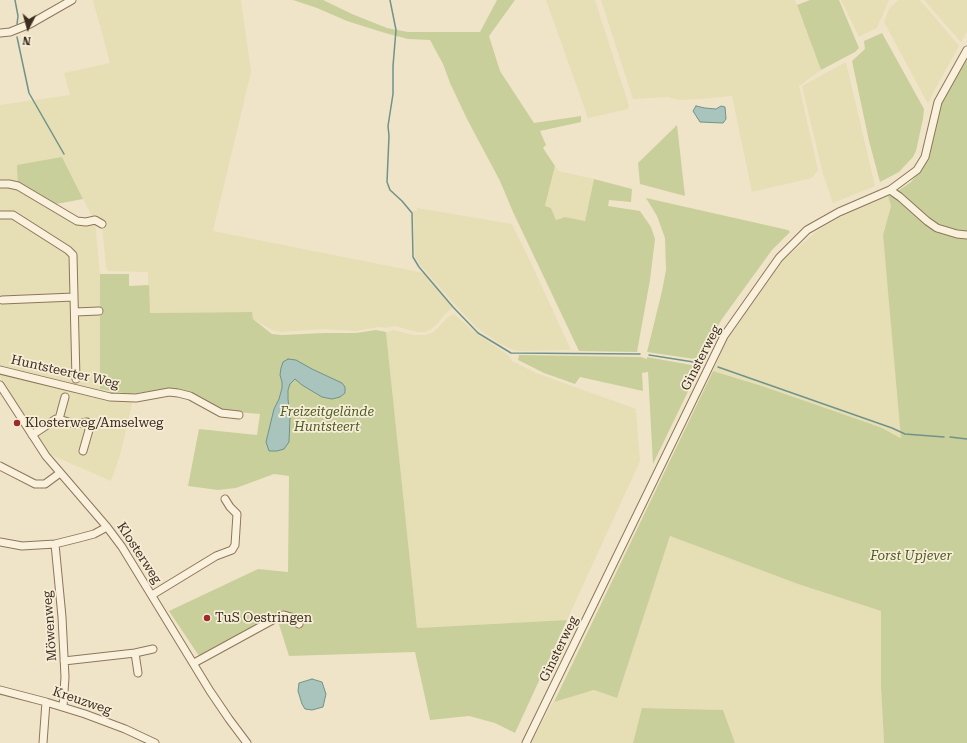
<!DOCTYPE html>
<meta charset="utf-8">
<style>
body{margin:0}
#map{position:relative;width:967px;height:743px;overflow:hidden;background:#f0e4c8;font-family:"Roboto Serif",serif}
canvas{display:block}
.north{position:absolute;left:8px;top:8px;width:40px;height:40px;-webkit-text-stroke:3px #f7eed8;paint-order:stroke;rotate:186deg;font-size:11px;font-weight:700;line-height:16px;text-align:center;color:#3d2e20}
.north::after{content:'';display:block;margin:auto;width:14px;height:18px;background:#3d2e20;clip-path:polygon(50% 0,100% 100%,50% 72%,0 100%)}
</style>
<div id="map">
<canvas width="967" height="743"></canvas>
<div class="north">N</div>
</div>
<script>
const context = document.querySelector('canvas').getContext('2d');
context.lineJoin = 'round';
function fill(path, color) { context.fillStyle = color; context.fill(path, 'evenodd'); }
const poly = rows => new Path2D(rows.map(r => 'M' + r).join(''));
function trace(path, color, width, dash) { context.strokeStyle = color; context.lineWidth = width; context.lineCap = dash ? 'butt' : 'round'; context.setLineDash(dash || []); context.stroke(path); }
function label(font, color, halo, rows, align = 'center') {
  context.font = font + ' "Roboto Serif",serif'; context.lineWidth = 3.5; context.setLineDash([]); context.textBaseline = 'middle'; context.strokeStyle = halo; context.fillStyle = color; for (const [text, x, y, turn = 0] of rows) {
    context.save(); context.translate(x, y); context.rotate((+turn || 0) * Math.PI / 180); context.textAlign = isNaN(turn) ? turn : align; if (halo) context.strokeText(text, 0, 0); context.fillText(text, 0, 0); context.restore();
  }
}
const farmland = poly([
 [93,0,241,0,251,72,213,231,424,273,453,307,446,313,437,324,430,330,424,332,418,332,394,326,386,328,379,327,356,331,324,329,281,332,272,330,253,319,251,312,149,313,148,272,108,271,106,267,102,225,95,221,100,274,100,389,130,394,133,400,120,455,111,481,49,454,0,377,0,105,70,95,64,73,110,63],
 [62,157,83,199,94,220,77,221,18,186],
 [546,0,595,0,629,106,628,109,588,118],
 [601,0,795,0,821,70,799,86,818,170,812,178,752,192,732,96,700,99,679,100,667,97,633,99],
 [841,0,889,0,877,28,859,37],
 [898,0,920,0,959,46,935,89,928,104,884,22,889,9],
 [924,0,967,0,967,32,961,42],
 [846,62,875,186,833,203,823,174,802,86],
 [555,166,558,171,594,179,585,221,565,217,556,220,551,208,545,207],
 [888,196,891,206,883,235,902,438,880,427,762,386,713,371,727,339,781,262,817,231,850,211],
 [417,208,512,224,531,263,571,350,518,351,511,349,499,343,477,328,455,305,420,265,415,257,413,210,417,211],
 [454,314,477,334,508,355,512,361,536,373,636,409,640,461,567,620,417,628,386,332,394,330,413,335,426,335,434,332,448,317],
 [670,536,798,584,881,611,881,687,884,743,735,743,723,710,643,708,633,743,531,743,553,702,594,690,617,698]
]);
const green = poly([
 [293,0,323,0,352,14,387,28,408,32,480,32,497,0,515,0,489,36,500,71,534,123,581,116,581,122,540,131,546,145,543,148,555,166,545,206,551,208,556,220,565,217,585,221,594,179,632,189,631,202,609,200,608,206,640,211,651,227,655,239,650,280,637,352,579,351,513,212,500,181,467,119,450,83,443,64,430,40,408,39,385,33,347,21,317,8],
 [810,0,839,0,859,48,855,52,821,70,797,5],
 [882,33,924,109,923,119,916,151,913,157,899,172,880,182,869,141,852,61,865,49,864,41],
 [967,46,967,743,884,743,881,687,881,611,798,584,670,536,617,698,594,690,554,702,713,371,762,386,880,427,901,438,883,235,891,206,888,196,892,195,911,182,928,159,941,104],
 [677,125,685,196,640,184,638,163],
 [62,157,83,199,51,205,18,186,17,165],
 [646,198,788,230,790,232,772,250,722,319,712,336,701,360,647,352,662,291,666,270,665,238,657,216],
 [100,274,129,274,129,286,149,285,150,313,252,312,253,319,272,334,282,335,324,333,356,333,376,330,386,332,417,628,567,620,515,733,495,723,469,716,430,720,415,652,289,656,276,615,199,656,169,611,258,569,288,572,289,476,274,474,236,488,218,490,188,486,199,429,257,435,260,414,224,411,192,394,180,390,166,389,130,394,100,389],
 [519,355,641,357,647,359,647,357,697,366,696,375,653,464,648,372,642,373,643,391,580,377,575,384,544,373,518,360],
 [642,708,723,710,735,743,633,743]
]);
const water = poly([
 [696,106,705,108,716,109,721,106,725,107,726,119,723,123,700,122,693,111,696,106],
 [288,359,296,360,312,369,342,383,345,387,345,393,340,397,332,399,322,397,302,385,295,379,290,384,288,390,288,399,290,418,289,442,284,449,277,451,269,451,266,442,274,409,279,399,282,388,282,382,280,375,281,368,283,362,288,359],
 [312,679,322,682,326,694,323,707,312,710,305,709,302,704,298,691,299,683,312,679]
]);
const stream = poly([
 [15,0,18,16,17,24],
 [390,0,396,30,393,66,393,94,388,126,389,136,387,182,390,190,402,201,412,213,413,257,419,267,453,307,478,333,511,353,640,354],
 [17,37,29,93,64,154],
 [649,355,700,363],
 [718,367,892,428,905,434,944,437],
 [950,437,967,439]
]);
const minor = poly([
 [0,33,10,32,30,24,72,0],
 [0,184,9,184,18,186,77,221,86,222,95,220,102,224],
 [890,190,900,197,927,221,937,228,957,234,967,235],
 [0,215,13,215,68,250,73,255,76,379],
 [2,300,74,297],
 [75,312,99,311],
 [0,370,110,397,136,398,169,392,178,393,190,396,221,413,239,415],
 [0,385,46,456,107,527,122,547,210,691,229,719,247,743],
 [59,419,65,397],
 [32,435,56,419,59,419,74,424,87,422,89,430,83,451],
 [0,466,35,484,45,484,60,473],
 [0,542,22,546,55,544,79,538,94,534,107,527],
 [55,544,62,617,65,677,63,707],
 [152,595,216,556,232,550,235,545,237,514,230,507,225,499],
 [135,653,153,649],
 [64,661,135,653,138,673],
 [194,663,280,616,284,615,291,617,299,624],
 [0,690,46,702,85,714,125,729,155,743],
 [43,743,46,702],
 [526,743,724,336,779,258,807,230,839,212,890,190,917,170,925,157,938,102,967,50]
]);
const markers = [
 [17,423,4,"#9e2a2b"],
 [207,618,4,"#9e2a2b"]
];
const streetNames = [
 ["Ginsterweg",701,358,-63],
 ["Huntsteerter Weg",65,372,13],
 ["Klosterweg",139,553,57],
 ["Möwenweg",50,626,-94],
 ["Ginsterweg",559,649,-64],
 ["Kreuzweg",82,701,19]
];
const parkNames = [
 ["Freizeitgelände",327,412],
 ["Huntsteert",327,427],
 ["Forst Upjever",911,556]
];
const poiNames = [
 ["Klosterweg/Amselweg",25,423],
 ["TuS Oestringen",215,618]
];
fill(farmland, '#e6deb5');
fill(green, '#c9cf9b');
fill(water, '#a9c4bc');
trace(water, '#6f938a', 1);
trace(stream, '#6f938a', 1.5);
trace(minor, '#8d765c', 9);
trace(minor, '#faf1dc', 7);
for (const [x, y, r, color] of markers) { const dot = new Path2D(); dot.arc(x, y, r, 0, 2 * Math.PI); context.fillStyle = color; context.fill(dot); trace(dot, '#f7eed8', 1.5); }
label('13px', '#3d2e20', '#f7eed8', streetNames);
label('italic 13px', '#4d5a26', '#f7eed8', parkNames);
label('13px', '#3d2e20', '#f7eed8', poiNames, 'left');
</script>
